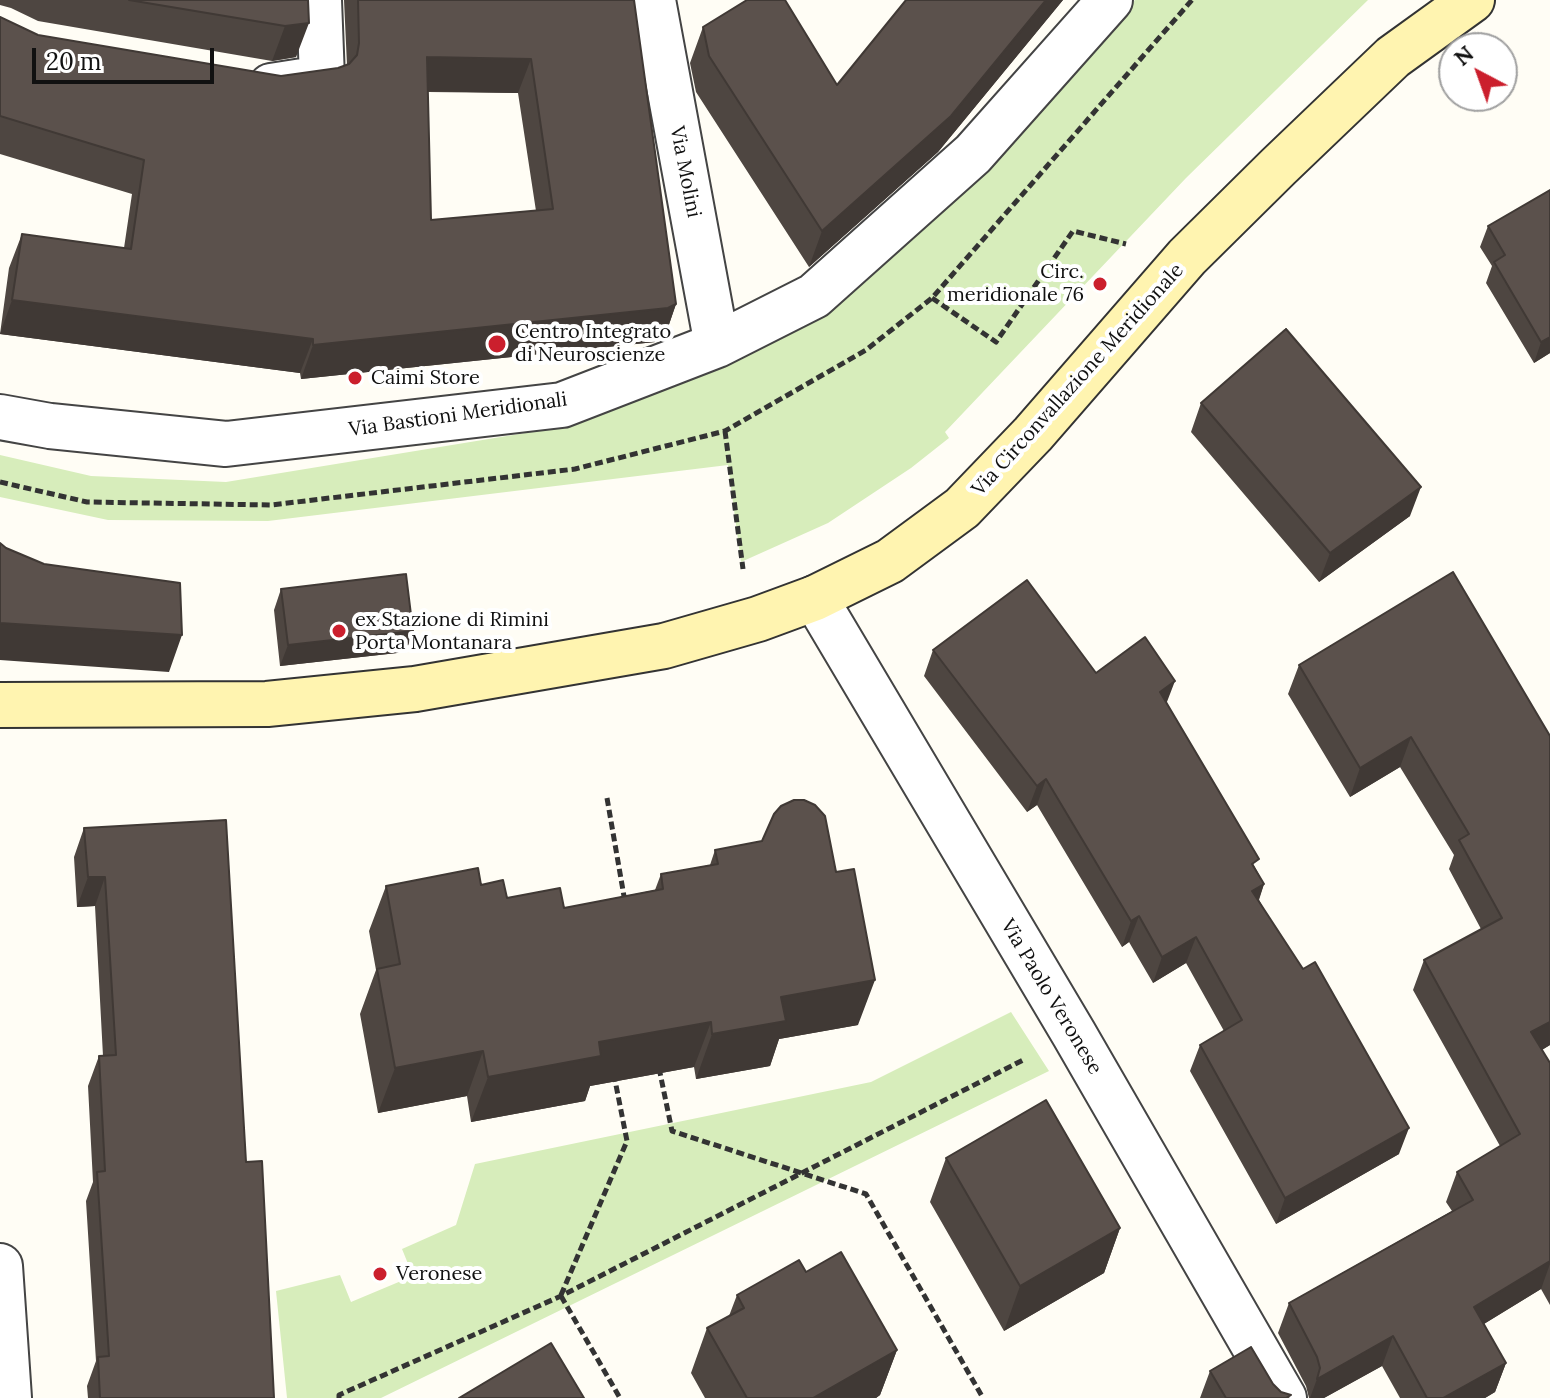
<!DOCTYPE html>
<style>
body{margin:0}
#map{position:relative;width:1550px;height:1398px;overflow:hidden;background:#fffdf5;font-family:Lora,serif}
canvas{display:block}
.north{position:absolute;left:1438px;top:32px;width:80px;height:80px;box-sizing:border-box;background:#fff;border:2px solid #a0a0a0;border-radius:50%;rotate:319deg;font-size:22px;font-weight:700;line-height:32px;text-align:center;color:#111}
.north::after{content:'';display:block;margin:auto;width:28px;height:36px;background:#cb1f2d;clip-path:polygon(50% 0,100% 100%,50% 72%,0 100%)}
.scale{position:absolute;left:32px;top:48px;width:182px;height:36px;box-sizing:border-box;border:4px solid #111;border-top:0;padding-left:10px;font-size:24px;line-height:28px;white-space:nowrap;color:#111;-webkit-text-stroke:6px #fff;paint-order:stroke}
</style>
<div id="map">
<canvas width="1550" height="1398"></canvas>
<div class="north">N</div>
<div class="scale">20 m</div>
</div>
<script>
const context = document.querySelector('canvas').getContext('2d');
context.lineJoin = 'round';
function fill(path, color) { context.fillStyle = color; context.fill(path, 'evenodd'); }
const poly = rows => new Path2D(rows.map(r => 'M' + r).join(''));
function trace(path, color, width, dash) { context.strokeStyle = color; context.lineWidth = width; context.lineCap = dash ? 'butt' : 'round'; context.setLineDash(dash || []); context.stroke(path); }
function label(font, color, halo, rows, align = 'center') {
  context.font = font + ' Lora,serif'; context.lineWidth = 8; context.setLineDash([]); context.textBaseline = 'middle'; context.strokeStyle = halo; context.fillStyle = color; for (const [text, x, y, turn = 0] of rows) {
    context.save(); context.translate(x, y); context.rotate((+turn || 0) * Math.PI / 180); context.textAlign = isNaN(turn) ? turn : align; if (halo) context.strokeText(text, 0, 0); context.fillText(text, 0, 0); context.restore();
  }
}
const green = poly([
 [1135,0,1368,0,1186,178,945,432,949,438,911,468,828,523,741,562,728,465,268,521,108,520,0,497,0,455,91,476,226,482,568,426,821,313,988,165],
 [1011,1012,1049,1071,381,1398,287,1398,276,1291,340,1275,351,1302,413,1276,402,1249,456,1225,475,1164,871,1082]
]);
const path = poly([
 [932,298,996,342,1073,231,1126,244],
 [725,431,743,569],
 [0,482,87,502,271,505,575,469,725,431,866,350,932,298,1192,0],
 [607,798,625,902],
 [659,1068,672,1131,866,1194,983,1398],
 [561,1295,627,1141,614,1075],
 [561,1296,620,1398],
 [339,1398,339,1395,561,1296,1025,1059]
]);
const street = poly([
 [653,0,717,345],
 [271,86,322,78,319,0],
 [0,417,50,426,226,444,562,405,717,345,814,296,973,154,1110,0],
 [815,598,1074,1034,1284,1398],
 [0,1266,9,1398]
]);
const secondary = poly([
 [0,705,267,704,415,689,664,646,758,619,815,598,890,561,962,508,1033,434,1187,257,1278,167,1393,57,1472,0]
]);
const wall = poly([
 [0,0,308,0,296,57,272,61,38,21,11,8,0,5],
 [344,0,634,0,676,304,664,339,655,342,301,379,300,373,0,334,9,268,22,234,124,248,132,194,0,154,0,17,38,35,281,76,338,68,347,65],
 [428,92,518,93,536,211,431,220],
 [906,0,1063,0,938,152,809,267,696,92,690,63,703,27,837,85],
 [1550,190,1550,353,1534,363,1486,283,1492,266,1480,247,1488,226],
 [1201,403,1410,516,1319,582,1191,432],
 [281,589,406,652,280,666,274,610],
 [933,650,1096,673,1167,703,1264,884,1259,900,1399,1154,1276,1224,1190,1071,1200,1045,1224,1031,1186,963,1153,983,1129,942,1122,947,1037,805,1027,812,924,676],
 [1299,665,1550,736,1550,1045,1542,1050,1550,1063,1550,1305,1541,1289,1484,1324,1506,1363,1495,1392,1485,1398,1400,1398,1382,1366,1324,1398,1309,1398,1306,1386,1278,1333,1289,1303,1452,1211,1446,1202,1457,1172,1500,1146,1413,990,1424,960,1481,929,1449,869,1454,855,1400,767,1350,797,1288,694],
 [84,828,246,1162,274,1398,88,1398,87,1386,96,1361,86,1201,93,1182,88,1086,99,1056,103,1056,95,906,77,907,74,857],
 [715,850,858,1025,779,1039,770,1066,696,1079,694,1067,590,1086,585,1101,471,1122,467,1096,378,1113,360,1014,376,970,369,931,386,886,481,885,507,898,564,908,655,890,661,874,710,865],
 [946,1158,1120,1228,1104,1273,1004,1331,930,1202],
 [737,1295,897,1350,880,1395,876,1398,705,1398,691,1373,707,1328,729,1316],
 [1210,1371,1273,1384,1281,1392,1290,1398,1200,1398]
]);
const shadedWall = poly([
 [1046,0,1063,0,938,152,809,267,822,231],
 [309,23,296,57,272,61,285,26],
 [427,57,531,59,518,93,414,91],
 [12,300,313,339,300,373,0,334],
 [676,304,664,339,655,342,301,379,313,345],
 [1550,337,1550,353,1534,363,1541,342],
 [1421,487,1410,516,1319,582,1330,553],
 [0,623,182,635,169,672,0,660],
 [413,631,406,652,280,666,288,645],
 [1175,681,1165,707,1160,692],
 [1411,737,1400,767,1350,797,1360,768],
 [1046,779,1037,805,1027,812,1037,786],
 [88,877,105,877,95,906,77,907],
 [1264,884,1255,910,1252,891],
 [1139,916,1129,942,1122,947,1131,921],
 [1196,937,1186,963,1153,983,1162,957],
 [875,980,858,1025,779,1039,770,1066,696,1079,712,1034,781,997],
 [711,1022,694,1067,590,1086,585,1101,471,1122,488,1077,599,1042],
 [1550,1022,1550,1045,1521,1062,1531,1032],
 [483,1051,467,1096,378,1113,395,1068],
 [1409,1128,1399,1154,1276,1224,1285,1198],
 [1120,1228,1104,1273,1004,1331,1020,1286],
 [1550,1261,1550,1264,1541,1289,1464,1336,1474,1307],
 [1393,1336,1382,1366,1324,1398,1310,1398,1317,1379],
 [897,1350,880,1395,876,1398,813,1398],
 [1506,1363,1495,1392,1485,1398,1443,1398]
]);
const building = poly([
 [129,0,308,0,309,23,285,26,129,0],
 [358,0,634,0,676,304,668,308,313,345,313,339,12,300,22,234,131,249,144,160,0,116,0,17,38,35,281,76,338,68,349,64,357,55,359,43,358,0],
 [427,57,531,59,553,209,431,220,427,57],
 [747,0,785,0,837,85,906,0,1046,0,951,116,822,231,709,56,703,27,747,0],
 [1550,190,1550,337,1541,342,1494,262,1505,255,1488,226,1550,190],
 [1286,329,1421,487,1330,553,1201,403,1286,329],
 [0,543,6,548,44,564,180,583,182,635,0,623,0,543],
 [1453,572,1550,736,1550,1022,1531,1032,1550,1063,1550,1261,1474,1307,1506,1363,1443,1398,1427,1398,1393,1336,1317,1379,1320,1368,1317,1357,1289,1303,1473,1200,1457,1172,1520,1134,1424,960,1502,918,1459,840,1469,834,1411,737,1360,768,1299,665,1453,572],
 [406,574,413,631,288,645,281,589,406,574],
 [1027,580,1096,673,1145,637,1175,681,1160,692,1259,859,1252,864,1264,884,1252,891,1303,969,1315,962,1409,1128,1285,1198,1200,1045,1242,1020,1196,937,1162,957,1139,916,1131,921,1046,779,1037,786,933,650,1027,580],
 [794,800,804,800,815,805,825,816,836,872,854,869,875,980,781,997,786,1021,712,1034,711,1022,599,1042,601,1056,488,1077,483,1051,395,1068,377,969,400,964,386,886,478,868,481,885,503,880,507,898,560,888,564,908,663,889,661,874,718,864,715,850,762,841,774,814,781,806,794,800],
 [226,820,246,1162,262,1161,274,1398,100,1398,98,1357,109,1356,97,1172,105,1171,99,1056,116,1055,105,877,88,877,84,828,226,820],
 [1046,1100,1120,1228,1020,1286,946,1158,1046,1100],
 [841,1252,897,1350,813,1398,747,1398,707,1328,744,1308,737,1295,799,1260,806,1272,841,1252],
 [551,1343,584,1398,459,1398,551,1343],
 [1251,1347,1273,1384,1281,1392,1291,1395,1286,1398,1226,1398,1210,1371,1251,1347]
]);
const markers = [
 [1100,284,8,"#cb1f2d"],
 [497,344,10,"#cb1f2d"],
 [355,378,8,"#cb1f2d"],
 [339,631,8,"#cb1f2d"],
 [380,1274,8,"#cb1f2d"]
];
const streetNames = [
 ["Via Molini",685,172,79],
 ["Via Circonvallazione Meridionale",1078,380,-48],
 ["Via Bastioni Meridionali",458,415,-8],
 ["Via Paolo Veronese",1051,997,59]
];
const poiNames = [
 ["Circ.",1084,272,"right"],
 ["meridionale 76",1084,295,"right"],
 ["Centro Integrato",515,332],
 ["di Neuroscienze",515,355],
 ["Caimi Store",371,378],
 ["ex Stazione di Rimini",355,620],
 ["Porta Montanara",355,643],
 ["Veronese",396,1274]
];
fill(green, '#d7edbb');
trace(street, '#444', 48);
trace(secondary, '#333', 48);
trace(path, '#333', 5, [8, 4]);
trace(street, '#fff', 44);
trace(secondary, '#fff4b0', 44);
fill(wall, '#4e4641');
fill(shadedWall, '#403935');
fill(building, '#5b514c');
trace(building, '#403935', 2);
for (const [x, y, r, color] of markers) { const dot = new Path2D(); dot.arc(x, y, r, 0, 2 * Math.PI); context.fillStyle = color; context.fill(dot); trace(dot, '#fff', 3); }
label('20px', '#111', '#fff', streetNames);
label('20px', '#111', '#fff', poiNames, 'left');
</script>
